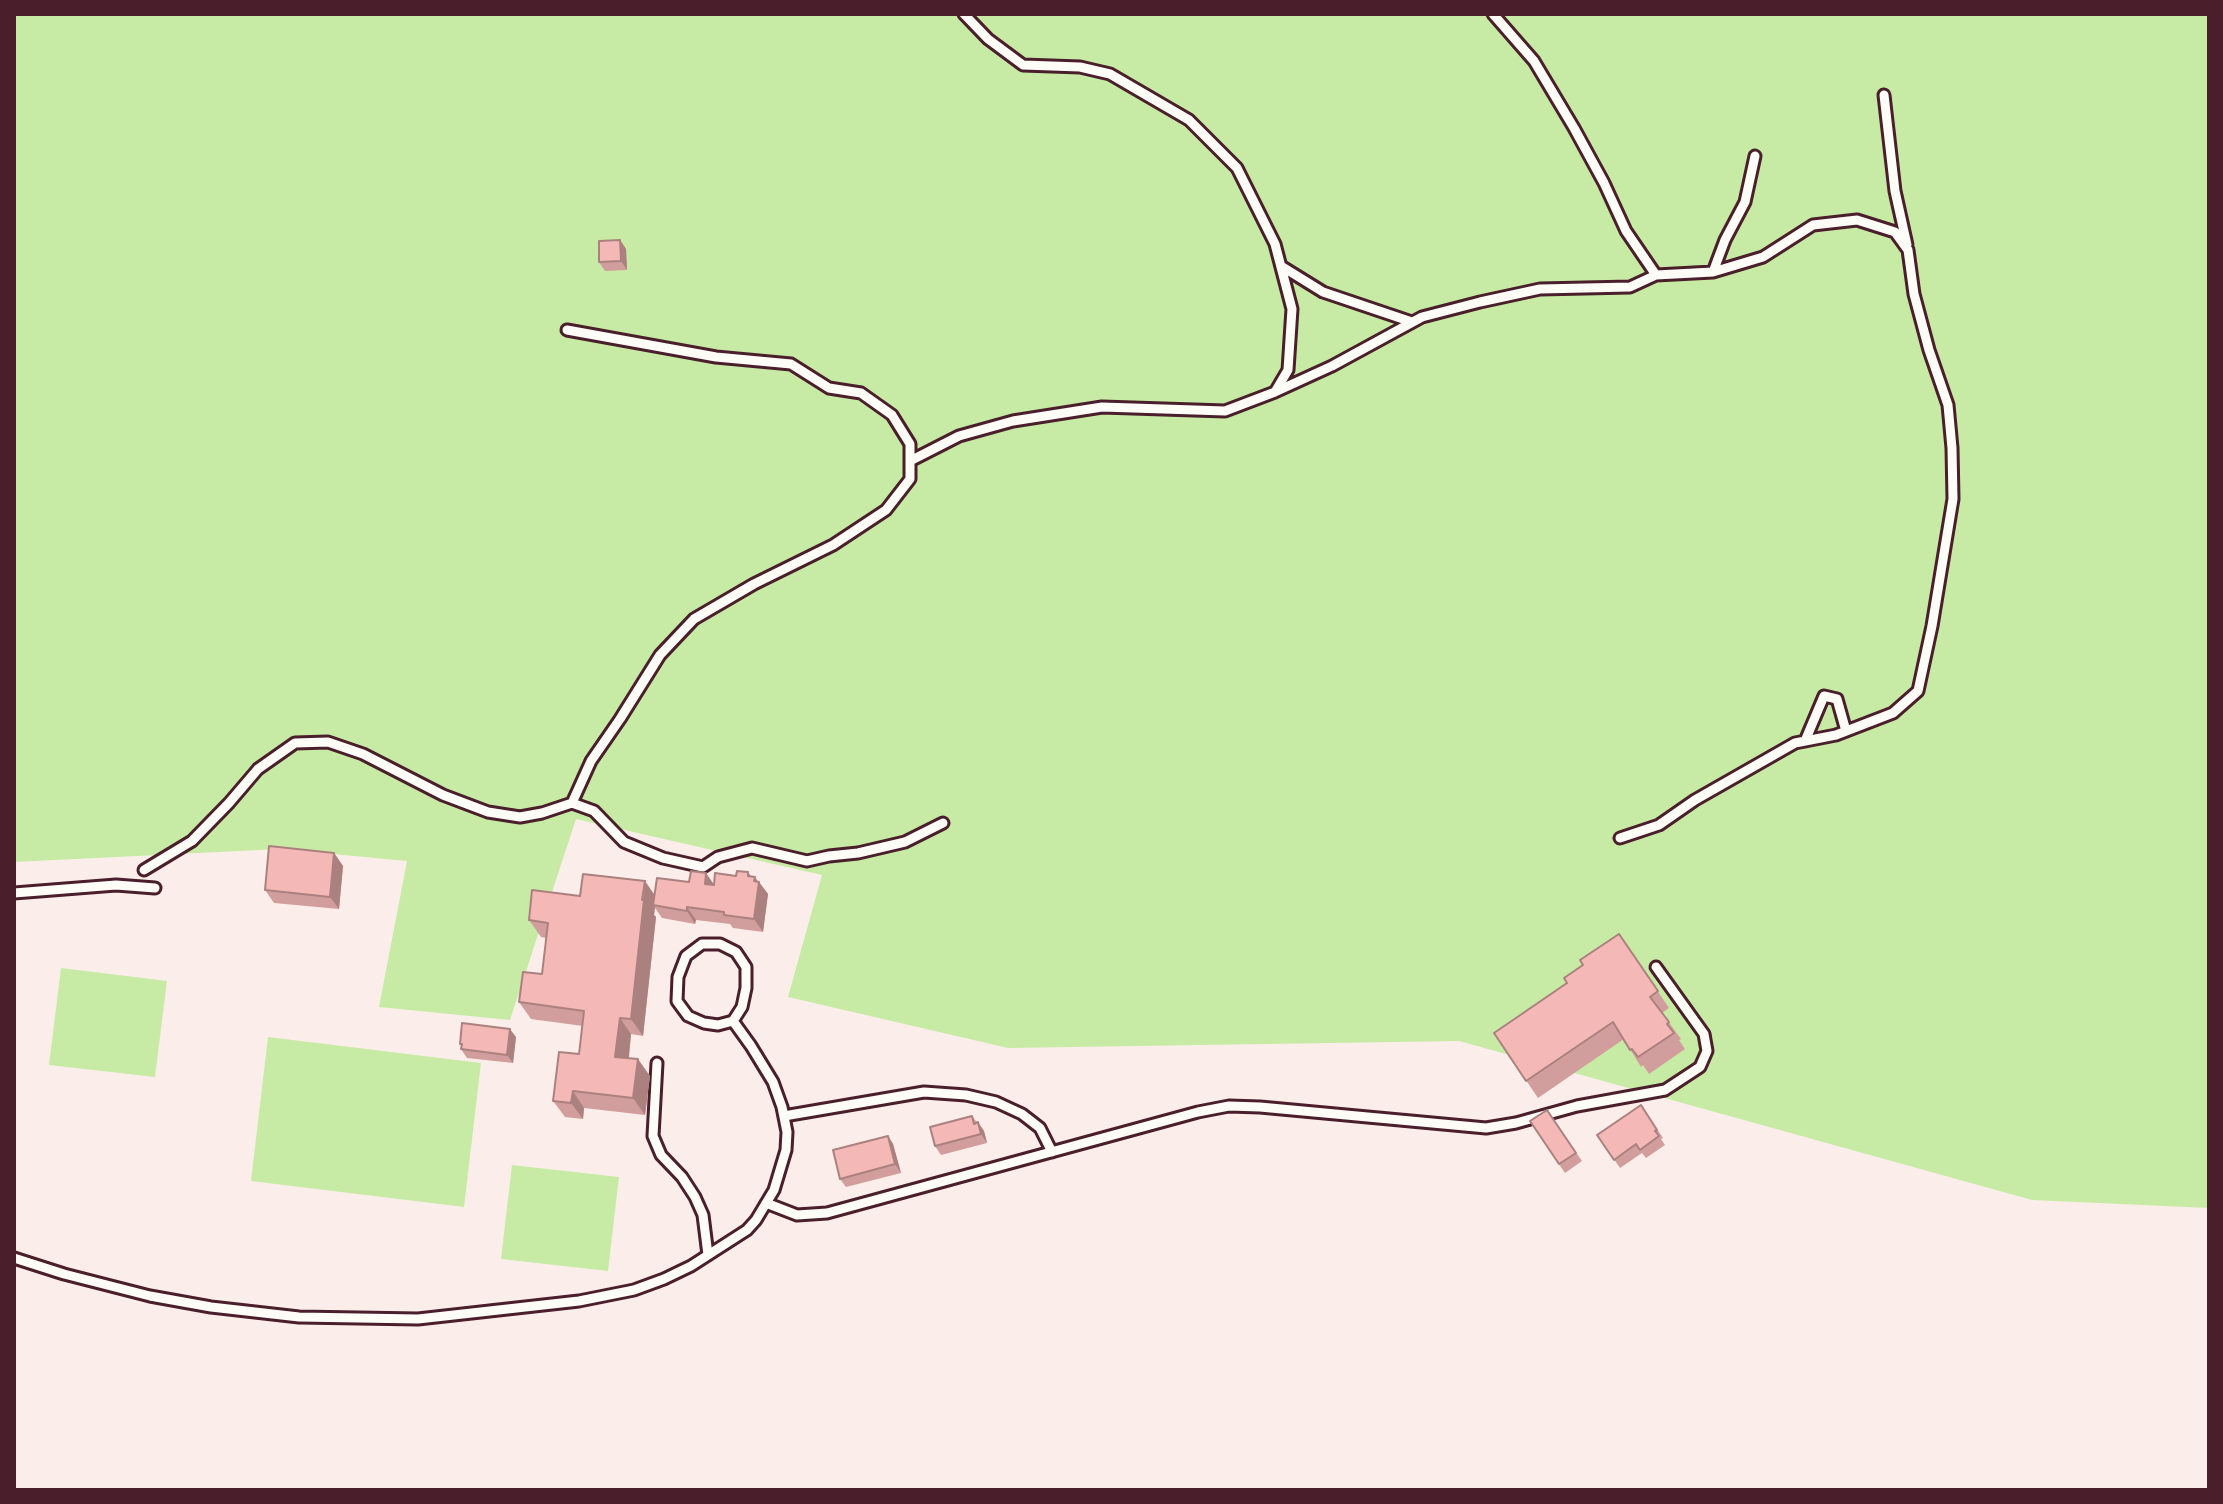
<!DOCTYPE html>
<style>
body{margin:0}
#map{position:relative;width:2223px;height:1504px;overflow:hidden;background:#fbeeea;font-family:Kalam,sans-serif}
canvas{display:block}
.frame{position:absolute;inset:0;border:16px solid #4a1f2b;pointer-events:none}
</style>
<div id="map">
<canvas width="2223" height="1504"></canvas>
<div class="frame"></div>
</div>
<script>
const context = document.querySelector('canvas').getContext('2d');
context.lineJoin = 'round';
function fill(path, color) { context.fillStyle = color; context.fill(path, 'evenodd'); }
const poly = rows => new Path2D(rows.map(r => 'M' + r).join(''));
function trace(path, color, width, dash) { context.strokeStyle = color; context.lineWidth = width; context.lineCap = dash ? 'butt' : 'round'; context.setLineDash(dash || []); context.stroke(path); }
const green = poly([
 [14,14,2209,14,2209,1208,2032,1200,1459,1041,1008,1048,788,997,822,875,576,819,510,1020,379,1007,407,861,280,849,14,862],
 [61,968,167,981,155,1077,49,1065],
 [268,1037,481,1063,464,1207,251,1181],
 [512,1165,619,1177,608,1271,501,1259]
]);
const service = poly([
 [1493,14,1534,61,1574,128,1604,183,1626,231,1656,275],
 [1884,95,1895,191,1907,245],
 [1281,266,1323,292,1412,322],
 [1713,272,1725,240,1745,202,1755,156],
 [567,330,716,357,791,364,829,388,861,393,892,415,910,444,910,479,886,510,833,545,754,584,694,619,660,655,620,719,591,761,572,803],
 [1275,392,1332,366,1422,317,1480,302,1540,289,1630,287,1656,275,1713,272,1763,257,1813,225,1857,220,1895,232,1908,250,1914,294,1929,350,1948,405,1952,448,1953,499,1932,626,1918,691,1893,713,1836,735,1795,743,1695,800,1659,825,1620,838],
 [910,461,959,436,1013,421,1102,407,1225,411,1275,392,1288,370,1292,309,1275,244,1237,168,1189,120,1110,74,1080,67,1023,65,988,39,964,14],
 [1805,741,1824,696,1837,699,1846,731],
 [144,870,192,841,229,803,258,769,295,743,328,742,363,754,443,795,488,812,520,817,542,813,572,803,594,811,624,842,663,858,703,867,718,857,752,848,807,861,829,856,858,853,905,842,943,823],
 [14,893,116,885,155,888],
 [702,944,720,944,736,952,746,967,746,988,742,1007,733,1021,718,1025,704,1023,688,1016,677,1001,678,977,686,956,702,944],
 [657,1063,653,1136,661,1155,682,1177,695,1197,703,1215,708,1255],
 [784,1116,924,1092,966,1095,996,1102,1022,1114,1040,1128,1052,1152],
 [766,1203,797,1215,827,1213,1198,1112,1229,1106,1260,1107,1486,1128,1516,1123,1577,1106,1665,1090,1700,1067,1707,1051,1704,1034,1656,967],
 [14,1258,64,1274,150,1296,211,1307,299,1317,418,1319,579,1301,634,1290,664,1279,691,1266,747,1230,756,1220,774,1190,786,1150,787,1132,782,1107,773,1082,751,1046,733,1021]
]);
const wall = poly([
 [620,240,626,249,627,270,605,271,599,262],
 [334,853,343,866,339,909,274,903,265,890],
 [736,876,751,877,759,882,768,894,763,932,733,928,730,924,696,920,695,924,662,918,655,908,654,915,656,917,643,1036,631,1034,629,1058,650,1076,645,1115,584,1108,583,1119,565,1117,553,1101,579,1054,583,1026,531,1019,519,1002,542,974,546,938,541,937,529,920,580,896,655,895,689,882,714,884],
 [1619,934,1669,1008,1662,1013,1681,1039,1679,1040,1685,1049,1649,1074,1643,1065,1641,1067,1624,1039,1538,1098,1494,1033,1567,983],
 [516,1037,513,1063,467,1058,461,1049,462,1046,460,1044],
 [1641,1105,1663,1138,1661,1139,1665,1145,1646,1158,1642,1153,1620,1168,1597,1135],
 [1547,1110,1582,1161,1565,1173,1530,1121],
 [972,1116,984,1131,987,1143,941,1155,935,1146],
 [888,1136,893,1144,901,1173,846,1187,840,1179]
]);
const shadedWall = poly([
 [620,240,626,249,627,270,621,261],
 [334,853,343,866,339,909,330,897],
 [748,872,754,881,755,877,759,883,759,882,768,894,763,932,754,919],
 [706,873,715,886,705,884],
 [645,881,656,897,653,905,655,907,654,915,656,917,643,1036,631,1019],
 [687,907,696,920,695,924,687,911],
 [620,1018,631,1034,627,1074,615,1057],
 [510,1029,516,1037,513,1063,507,1055],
 [638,1059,650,1076,645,1115,633,1098],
 [573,1091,584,1108,583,1119,571,1103],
 [978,1122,984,1131,987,1143,981,1134],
 [888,1136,893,1144,901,1173,895,1164]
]);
const building = poly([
 [620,240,621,261,599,262,599,241,620,240],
 [269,846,334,853,330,897,265,890,269,846],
 [691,871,706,873,705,884,714,885,715,873,736,876,737,871,748,872,748,876,755,877,754,881,759,882,754,919,724,915,724,912,687,907,687,911,653,905,657,878,689,882,691,871],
 [583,874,645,881,642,900,644,900,631,1019,620,1018,615,1057,638,1059,633,1098,573,1091,571,1103,553,1101,559,1052,579,1054,584,1011,519,1002,523,972,542,974,548,923,529,920,532,890,580,896,583,874],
 [1619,934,1658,991,1650,997,1669,1022,1667,1024,1674,1033,1638,1057,1632,1049,1630,1050,1613,1022,1526,1081,1494,1033,1567,983,1564,978,1583,965,1580,960,1619,934],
 [462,1023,510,1029,507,1055,461,1049,462,1044,460,1044,462,1023],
 [1641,1105,1657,1130,1655,1131,1659,1136,1640,1150,1636,1144,1614,1160,1597,1135,1641,1105],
 [1547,1110,1576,1153,1559,1164,1530,1121,1547,1110],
 [972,1116,974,1124,978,1122,981,1134,935,1146,930,1127,972,1116],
 [888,1136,895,1164,840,1179,833,1150,888,1136]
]);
fill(green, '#c7eba5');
trace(service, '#4a1f2b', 15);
trace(service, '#fdfcf7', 9);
fill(wall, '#d29e9d');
fill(shadedWall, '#ab817f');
fill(building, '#f4b8b6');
trace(building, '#ab817f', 2);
</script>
